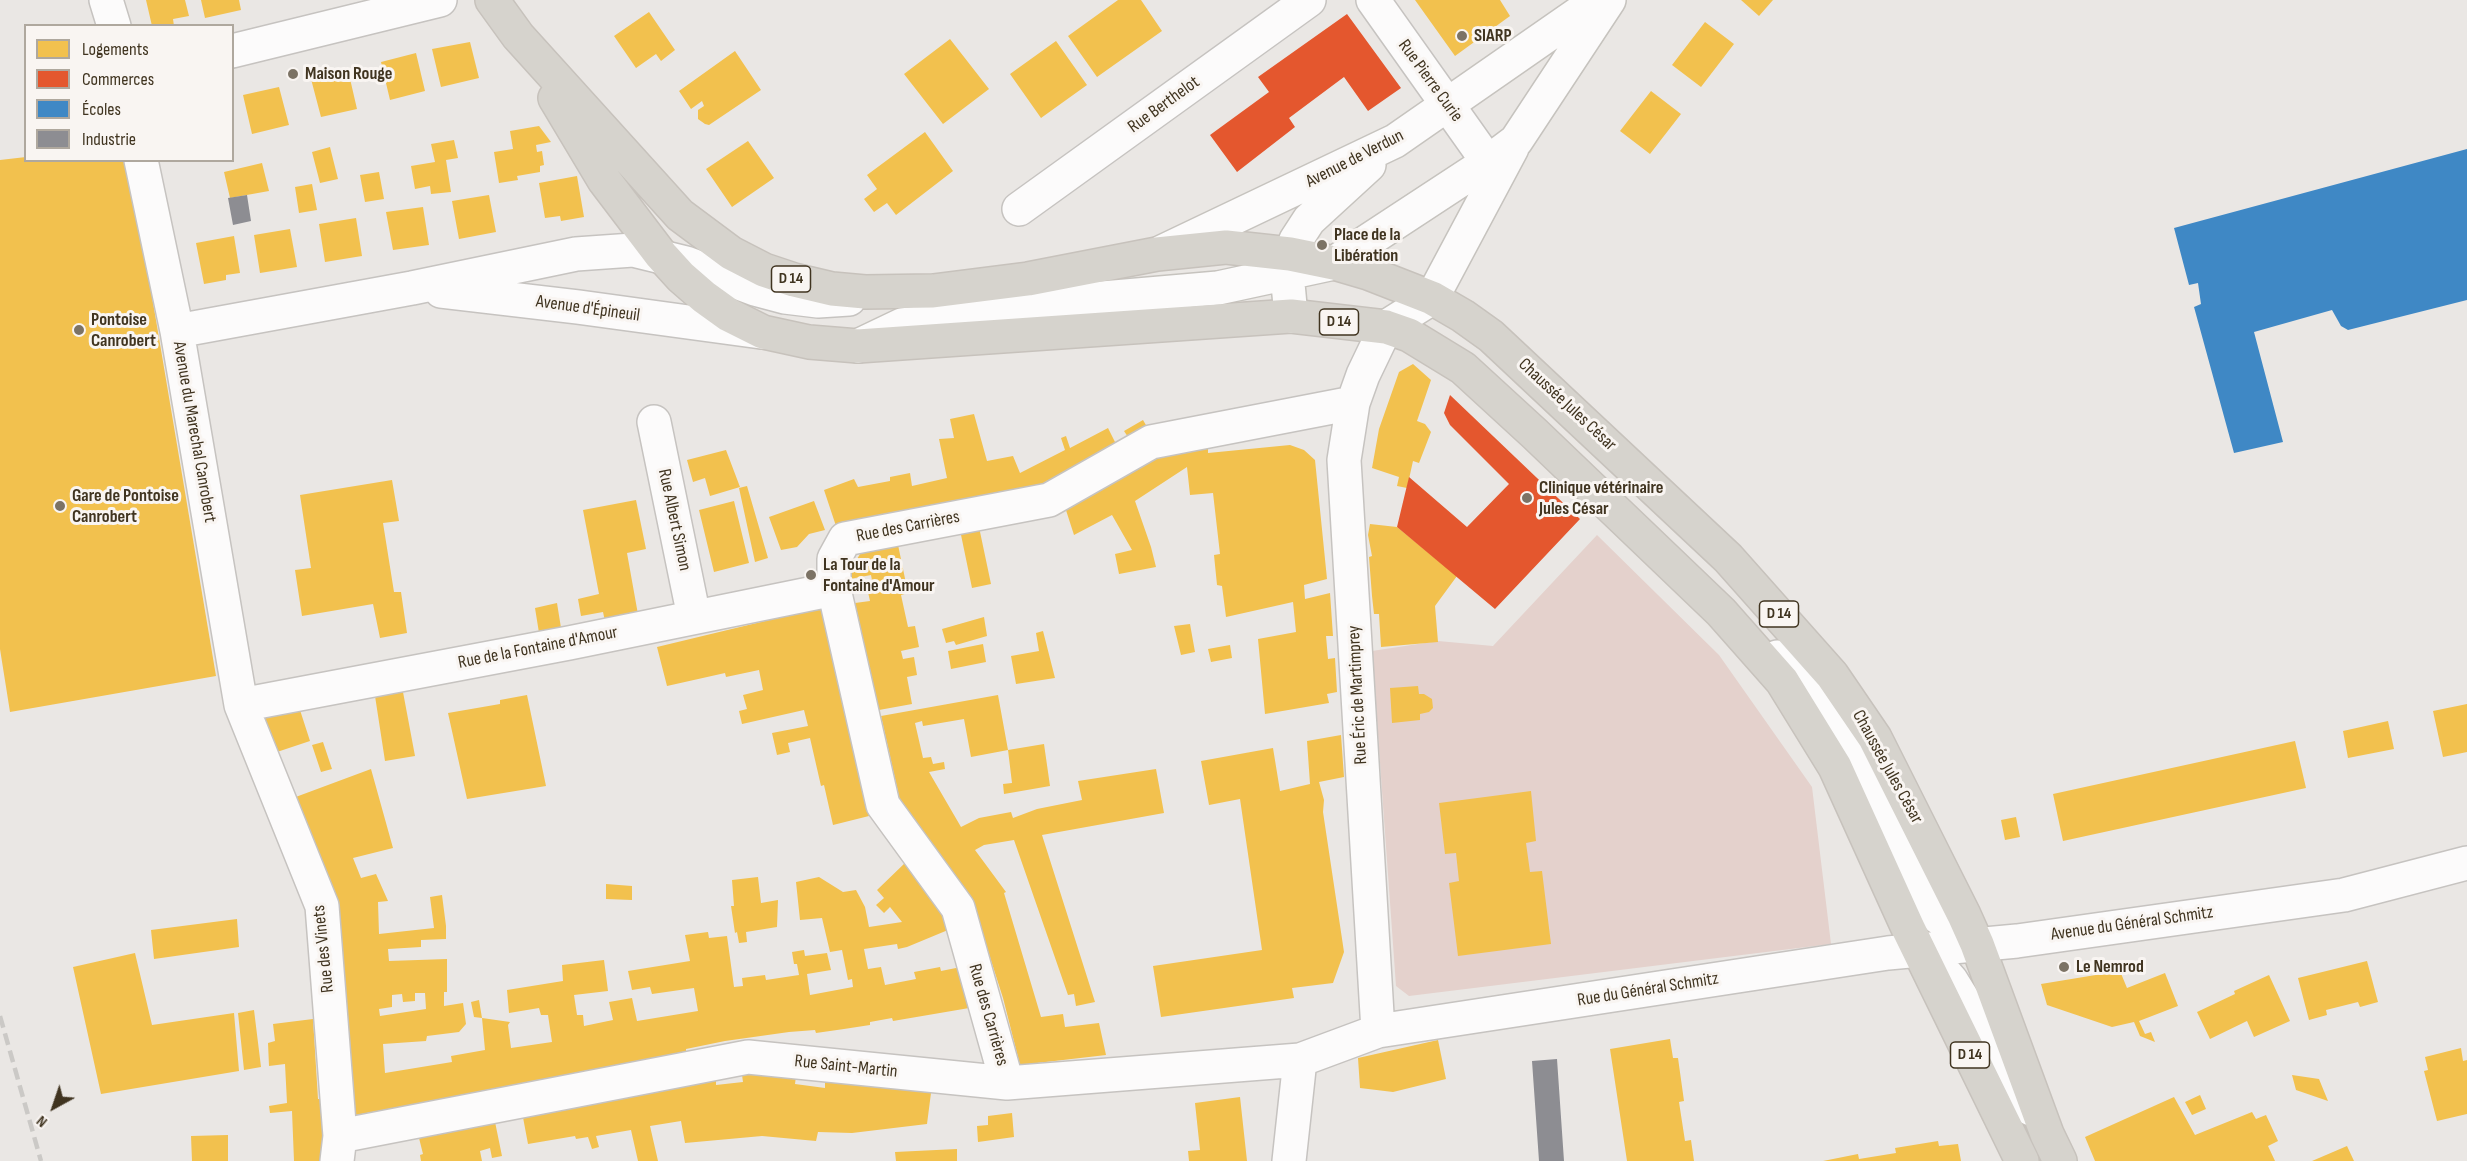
<!DOCTYPE html>
<meta charset="utf-8">
<style>
body{margin:0}
#map{position:relative;width:2467px;height:1161px;overflow:hidden;background:#eae7e4;font-family:"Sofia Sans Condensed",sans-serif}
canvas{display:block}
.legend{position:absolute;left:24px;top:24px;width:210px;height:138px;box-sizing:border-box;background:#f9f5f2;border:2px solid #afa89e;margin:0;padding:8px 10px;list-style:none;font-size:18px;color:#403420}
.legend li{display:flex;align-items:center;gap:12px;height:30px}
.legend b{width:30px;border:2px solid #afa89e}
.north{position:absolute;left:24px;top:1077px;width:60px;height:60px;-webkit-text-stroke:4px #f9f5f2;paint-order:stroke;rotate:220deg;font-size:16px;font-weight:700;line-height:24px;text-align:center;color:#403420}
.north::after{content:'';display:block;margin:auto;width:21px;height:27px;background:#403420;clip-path:polygon(50% 0,100% 100%,50% 72%,0 100%)}
</style>
<div id="map">
<canvas width="2467" height="1161"></canvas>
<ul class="legend">
<li><b style="height:16px;background:#f2c14e"></b>Logements</li>
<li><b style="height:16px;background:#e4572e"></b>Commerces</li>
<li><b style="height:16px;background:#3f88c5"></b>Écoles</li>
<li><b style="height:16px;background:#8d8d92"></b>Industrie</li>
</ul>
<div class="north">N</div>
</div>
<script>
const context = document.querySelector('canvas').getContext('2d');
context.lineJoin = 'round';
function fill(path, color) { context.fillStyle = color; context.fill(path, 'evenodd'); }
const poly = rows => new Path2D(rows.map(r => 'M' + r).join(''));
function trace(path, color, width, dash) { context.strokeStyle = color; context.lineWidth = width; context.lineCap = dash ? 'butt' : 'round'; context.setLineDash(dash || []); context.stroke(path); }
function label(font, color, halo, rows, align = 'center') {
  context.font = font + ' "Sofia Sans Condensed",sans-serif'; context.lineWidth = 6; context.setLineDash([]); context.textBaseline = 'middle'; context.strokeStyle = halo; context.fillStyle = color; for (const [text, x, y, turn = 0] of rows) {
    context.save(); context.translate(x, y); context.rotate((+turn || 0) * Math.PI / 180); context.textAlign = isNaN(turn) ? turn : align; if (halo) context.strokeText(text, 0, 0); context.fillText(text, 0, 0); context.restore();
  }
}
const green = poly([
 [1597,535,1719,655,1812,787,1831,944,1409,996,1396,986,1372,651,1438,641,1493,646]
]);
const homes = poly([
 [146,0,185,0,189,16,173,19,174,26,152,26],
 [201,0,239,0,241,10,205,18],
 [1118,0,1141,0,1162,31,1097,77,1068,36],
 [1415,0,1500,0,1510,16,1455,56],
 [1741,0,1773,0,1759,16],
 [649,12,675,50,661,61,656,54,636,68,614,36],
 [1705,22,1734,44,1701,87,1672,65],
 [950,39,989,89,943,124,904,74],
 [1056,41,1087,85,1041,118,1010,74],
 [470,42,479,78,441,87,432,49],
 [735,51,761,90,709,125,705,124,698,119,698,110,704,106,702,101,691,109,679,91],
 [416,53,425,91,390,100,381,62],
 [348,70,357,109,321,117,311,79],
 [279,87,289,125,252,134,243,95],
 [1651,91,1681,114,1650,154,1620,131],
 [539,126,551,142,536,145,537,152,542,151,544,165,540,166,540,172,517,176,518,180,499,183,494,152,513,149,510,131],
 [925,132,953,171,896,215,887,203,874,212,864,199,877,189,867,175],
 [454,140,458,158,446,160,451,192,431,194,430,186,415,189,411,166,435,162,431,144],
 [748,141,774,178,732,207,706,169],
 [330,147,338,179,320,183,312,152],
 [26,157,26,160,129,160,216,676,10,712,0,649,0,160],
 [262,163,269,191,230,198,224,172],
 [379,172,384,199,365,202,360,175],
 [577,176,584,217,561,221,560,216,545,218,539,183],
 [312,184,317,210,299,213,295,187],
 [489,195,496,232,459,239,452,201],
 [423,207,429,245,393,250,386,212],
 [356,218,362,256,325,262,319,224],
 [290,229,297,267,260,273,254,235],
 [234,236,240,273,226,275,226,280,204,284,196,243],
 [1413,364,1431,380,1417,421,1425,424,1431,432,1419,463,1413,461,1407,488,1397,486,1399,477,1372,468,1379,429,1399,372],
 [974,414,987,461,1013,456,1020,473,1065,450,1061,438,1066,436,1070,448,1108,428,1119,450,1029,498,836,526,824,490,854,479,858,487,890,481,890,477,910,473,912,486,947,478,939,439,954,438,950,419],
 [1143,420,1150,432,1132,443,1124,431],
 [1290,445,1304,450,1315,460,1327,579,1304,585,1305,599,1330,593,1333,636,1326,636,1328,659,1335,658,1337,692,1327,694,1329,703,1265,714,1258,639,1296,632,1293,602,1226,617,1222,586,1217,585,1214,555,1220,554,1213,493,1190,495,1187,467,1135,501,1151,547,1156,567,1119,574,1115,554,1132,550,1112,515,1074,535,1064,504,1152,455,1208,446,1208,453],
 [726,450,740,487,710,496,705,478,693,482,687,460],
 [392,480,399,521,383,523,394,592,401,592,407,633,380,638,373,604,302,616,295,570,311,568,300,495],
 [747,486,768,558,755,562,739,488],
 [636,500,646,549,627,553,639,620,606,626,603,612,581,616,578,599,599,594,583,510],
 [734,501,749,563,714,572,699,510],
 [814,501,825,530,809,534,797,547,781,550,769,517],
 [1370,524,1397,527,1457,576,1435,606,1438,642,1381,647,1379,614,1374,614,1372,596,1369,557,1372,556,1368,535],
 [979,527,991,584,972,588,960,530],
 [897,540,908,593,901,595,908,627,915,626,919,647,901,651,903,659,914,657,917,675,907,677,912,704,879,710,855,603,870,601,868,592,874,591,871,575,850,579,849,572,865,546],
 [557,603,562,634,540,639,535,608],
 [823,607,869,816,833,825,824,785,821,786,810,738,788,743,790,752,777,755,772,733,808,726,804,710,742,724,739,711,747,709,743,695,763,690,759,670,726,677,725,673,667,686,657,647],
 [984,617,987,636,956,645,954,641,946,643,942,629],
 [1190,624,1195,652,1181,655,1174,626],
 [1043,631,1055,678,1016,684,1011,656,1039,651,1036,633],
 [983,644,986,662,951,669,948,651],
 [1230,645,1232,658,1211,662,1208,649],
 [1418,686,1419,694,1424,694,1432,699,1433,708,1429,712,1420,714,1420,720,1392,723,1390,688],
 [403,692,415,756,385,761,375,696],
 [527,695,546,786,467,799,448,713,500,704,500,700],
 [998,695,1008,750,971,757,964,719,923,726,922,721,915,723,923,758,931,757,933,764,944,762,945,769,929,772,961,827,979,818,1011,812,1013,818,1037,809,1082,800,1078,781,1156,769,1164,813,1042,835,1095,1002,1076,1006,1074,994,1068,995,1014,840,984,845,975,850,1006,892,1004,893,1041,1017,1063,1014,1065,1027,1099,1023,1106,1055,1020,1065,1003,998,972,901,900,801,881,716],
 [2467,704,2467,752,2443,757,2433,711],
 [300,710,310,741,274,753,260,719],
 [2388,721,2394,749,2348,758,2343,731],
 [1341,735,1344,777,1319,782,1324,800,1323,812,1344,952,1333,983,1292,988,1294,998,1161,1017,1153,966,1262,950,1240,799,1209,805,1201,761,1273,748,1280,791,1310,784,1307,741],
 [2295,741,2306,788,2063,841,2053,794],
 [323,742,332,769,321,772,312,745],
 [1044,744,1050,786,1004,794,1003,784,1012,783,1008,750],
 [371,769,393,848,353,858,361,878,376,874,388,901,378,902,379,934,434,928,430,897,442,895,446,926,446,939,421,940,421,947,388,949,389,961,447,959,447,992,444,992,444,1006,463,1003,466,1024,459,1032,427,1036,426,1041,383,1044,385,1073,452,1062,451,1056,485,1050,482,1018,510,1022,508,1025,511,1048,552,1042,548,1015,541,1015,539,1008,509,1013,507,990,563,981,562,965,604,960,608,991,574,995,577,1015,583,1015,584,1026,613,1020,609,1002,632,998,637,1021,698,1011,694,988,652,994,650,987,632,990,628,971,690,961,685,935,708,932,709,938,727,936,734,987,743,986,742,978,765,975,766,980,799,975,797,964,794,964,792,952,804,950,805,956,827,953,831,970,807,974,810,995,853,987,852,979,848,980,842,950,830,952,822,918,800,920,796,882,819,877,843,892,856,890,865,907,869,927,902,922,890,907,884,913,876,905,884,898,877,890,906,862,940,908,948,930,907,947,898,949,897,944,864,949,868,969,881,967,885,985,916,979,914,972,940,967,941,971,961,967,975,1007,893,1021,892,1018,870,1022,870,1025,844,1029,816,1033,815,1030,789,1032,725,1041,686,1049,686,1053,351,1116,293,798],
 [415,993,425,993,426,1009,380,1016,379,1009,392,1007,392,995,402,994,403,1002,415,1001],
 [1531,791,1536,841,1526,843,1530,872,1542,871,1551,944,1458,956,1449,883,1459,881,1456,853,1445,854,1439,803],
 [2016,817,2020,837,2005,840,2001,820],
 [758,877,761,903,778,900,777,927,746,932,747,942,739,943,737,932,735,933,731,906,734,906,732,880],
 [606,884,632,886,632,900,606,899],
 [237,919,239,947,154,959,151,930],
 [135,953,152,1025,234,1013,239,1071,101,1094,73,967],
 [2367,961,2378,1002,2360,1007,2358,1002,2326,1010,2327,1015,2309,1020,2298,978],
 [2120,971,2127,988,2165,973,2178,1006,2139,1021,2145,1034,2151,1032,2155,1042,2140,1036,2134,1022,2112,1027,2047,1005,2041,984],
 [2269,975,2290,1021,2254,1037,2247,1021,2210,1039,2197,1012,2235,994,2234,991],
 [479,1000,482,1018,474,1017,471,1002],
 [254,1010,261,1067,244,1070,238,1013],
 [313,1019,318,1099,323,1099,323,1154,321,1161,294,1161,292,1111,270,1113,269,1106,287,1103,285,1064,269,1066,268,1043,275,1041,273,1024],
 [1670,1039,1673,1058,1678,1058,1684,1101,1679,1102,1685,1141,1691,1140,1694,1161,1627,1161,1610,1049],
 [1438,1040,1446,1079,1393,1092,1360,1088,1358,1058],
 [2461,1048,2463,1061,2467,1060,2467,1114,2437,1121,2424,1071,2428,1070,2425,1057],
 [759,1073,796,1076,795,1084,825,1088,825,1080,931,1093,927,1124,852,1133,818,1132,816,1141,762,1136,685,1143,681,1121,650,1126,658,1161,638,1161,631,1130,596,1136,599,1147,592,1149,588,1137,576,1139,575,1136,528,1144,522,1112,716,1077,716,1085,743,1082,742,1075],
 [2292,1075,2319,1079,2328,1101,2296,1090],
 [2200,1095,2206,1109,2192,1115,2185,1102],
 [1240,1097,1247,1161,1189,1161,1188,1151,1200,1150,1195,1103],
 [2174,1097,2195,1135,2252,1112,2256,1119,2266,1115,2278,1141,2268,1146,2275,1161,2095,1161,2085,1137],
 [1012,1113,1014,1137,978,1142,977,1126,988,1125,988,1116],
 [494,1117,502,1156,492,1158,490,1148,480,1151,482,1161,421,1161,420,1155,423,1154,418,1134],
 [228,1135,228,1161,192,1161,191,1136],
 [1938,1141,1939,1146,1958,1144,1961,1161,1823,1161,1858,1154,1859,1159,1896,1153,1895,1148],
 [2347,1146,2354,1161,2312,1161],
 [957,1149,957,1161,896,1161,895,1152]
]);
const shops = poly([
 [1347,14,1401,88,1368,111,1344,77,1289,118,1295,127,1237,172,1210,135,1269,92,1258,77],
 [1450,395,1580,519,1495,609,1397,527,1409,477,1467,527,1509,484,1450,425,1444,413]
]);
const schools = poly([
 [2467,149,2467,300,2348,330,2341,326,2332,310,2254,332,2283,442,2234,453,2194,307,2201,304,2198,283,2189,285,2174,228]
]);
const industry = poly([
 [247,195,251,221,233,225,228,198],
 [1557,1059,1564,1161,1539,1161,1532,1061]
]);
const minor = poly([
 [106,0,114,26],
 [1373,0,1488,162],
 [232,51,440,0],
 [141,160,177,331,241,705,322,906,340,1136,337,1161],
 [1019,209,1309,0],
 [441,291,578,307,761,332],
 [177,331,412,288,576,254,633,250,686,263,755,289,785,297,818,301,849,299],
 [654,422,694,617],
 [1777,657,1825,711,1874,792,1924,898,1939,918,1977,944],
 [241,705,569,643,834,589],
 [1931,957,1951,980,2031,1109],
 [1378,1031,1344,460,1353,403,1363,375,1386,327],
 [1007,1083,958,908,883,805,834,589,834,559,845,539,1049,500,1151,442,1353,403],
 [340,1136,748,1057,1007,1083,1300,1060,1378,1031,1888,953,2017,941,2344,895,2467,863],
 [1289,1161,1300,1060]
]);
const secondary = poly([
 [1162,252,1395,141,1598,0],
 [1291,316,1287,273,1290,254,1296,240,1309,220,1369,165],
 [1386,327,1432,298,1512,148],
 [858,346,902,325,982,316,1091,299,1218,288,1334,263,1488,162,1516,141,1609,0]
]);
const primary = poly([
 [492,0,518,36,680,215,731,253,764,270,794,280,832,289,865,292,933,291,1028,279,1157,254,1226,247,1290,254,1334,263,1368,273,1432,298,1463,316,1491,336,1728,558,1832,675,1875,738,1964,915,1977,944,2047,1134,2060,1161],
 [555,98,604,180,661,255,681,277,704,297,729,315,763,332,809,342,858,346,1291,316,1386,327,1409,335,1463,368,1535,434,1721,612,1782,681,1835,767,1908,928,2022,1161]
]);
const rail = poly([
 [0,1016,41,1161]
]);
const markers = [
 [1462,36,6,"#7c7365"],
 [293,74,6,"#7c7365"],
 [1322,245,6,"#7c7365"],
 [79,330,6,"#7c7365"],
 [1527,498,6,"#7c7365"],
 [60,506,6,"#7c7365"],
 [811,575,6,"#7c7365"],
 [2064,967,6,"#7c7365"]
];
const shields = [
 [791,279,39],
 [1339,322,39],
 [1779,614,39],
 [1970,1055,39]
];
const shieldNames = [
 ["D 14",791,279],
 ["D 14",1339,322],
 ["D 14",1779,614],
 ["D 14",1970,1055]
];
const poiNames = [
 ["SIARP",1474,36],
 ["Maison Rouge",305,74],
 ["Place de la",1334,235],
 ["Libération",1334,256],
 ["Pontoise",91,320],
 ["Canrobert",91,341],
 ["Clinique vétérinaire",1539,488],
 ["Jules César",1539,509],
 ["Gare de Pontoise",72,496],
 ["Canrobert",72,517],
 ["La Tour de la",823,565],
 ["Fontaine d'Amour",823,586],
 ["Le Nemrod",2076,967]
];
const streetNames = [
 ["Rue Pierre Curie",1430,81,54],
 ["Rue Berthelot",1164,105,-36],
 ["Avenue de Verdun",1355,159,-27],
 ["Avenue d'Épineuil",588,309,8],
 ["Chaussée Jules César",1567,405,43],
 ["Avenue du Marechal Canrobert",194,432,80],
 ["Rue Albert Simon",674,520,78],
 ["Rue des Carrières",908,527,-11],
 ["Rue de la Fontaine d'Amour",538,648,-11],
 ["Rue Éric de Martimprey",1358,695,-93],
 ["Chaussée Jules César",1887,767,61],
 ["Avenue du Général Schmitz",2132,924,-8],
 ["Rue des Vinets",324,949,-96],
 ["Rue du Général Schmitz",1648,990,-9],
 ["Rue des Carrières",988,1015,74],
 ["Rue Saint-Martin",846,1067,6]
];
fill(green, '#e4d1cc');
fill(homes, '#f2c14e');
fill(shops, '#e4572e');
fill(schools, '#3f88c5');
fill(industry, '#8d8d92');
trace(minor, '#c6c3c0', 36);
trace(secondary, '#c6c3be', 36);
trace(primary, '#c7c2bc', 36);
trace(minor, '#fcfbfb', 33);
trace(secondary, '#fcfbfb', 33);
trace(primary, '#d6d3cd', 33);
trace(rail, '#cbc9c6', 4.5, [12, 6]);
for (const [x, y, r, color] of markers) { const dot = new Path2D(); dot.arc(x, y, r, 0, 2 * Math.PI); context.fillStyle = color; context.fill(dot); trace(dot, '#f9f5f2', 2); }
for (const [x, y, w] of shields) { const box = new Path2D(); box.roundRect(x - w / 2, y - 13, w, 26, 4.5); context.fillStyle = '#f9f5f2'; context.fill(box); trace(box, '#403420', 1.5); }
label('bold 16px', '#403420', null, shieldNames);
label('bold 18px', '#403420', '#f9f5f2', poiNames, 'left');
label('18px', '#403420', '#f9f5f2', streetNames);
</script>
